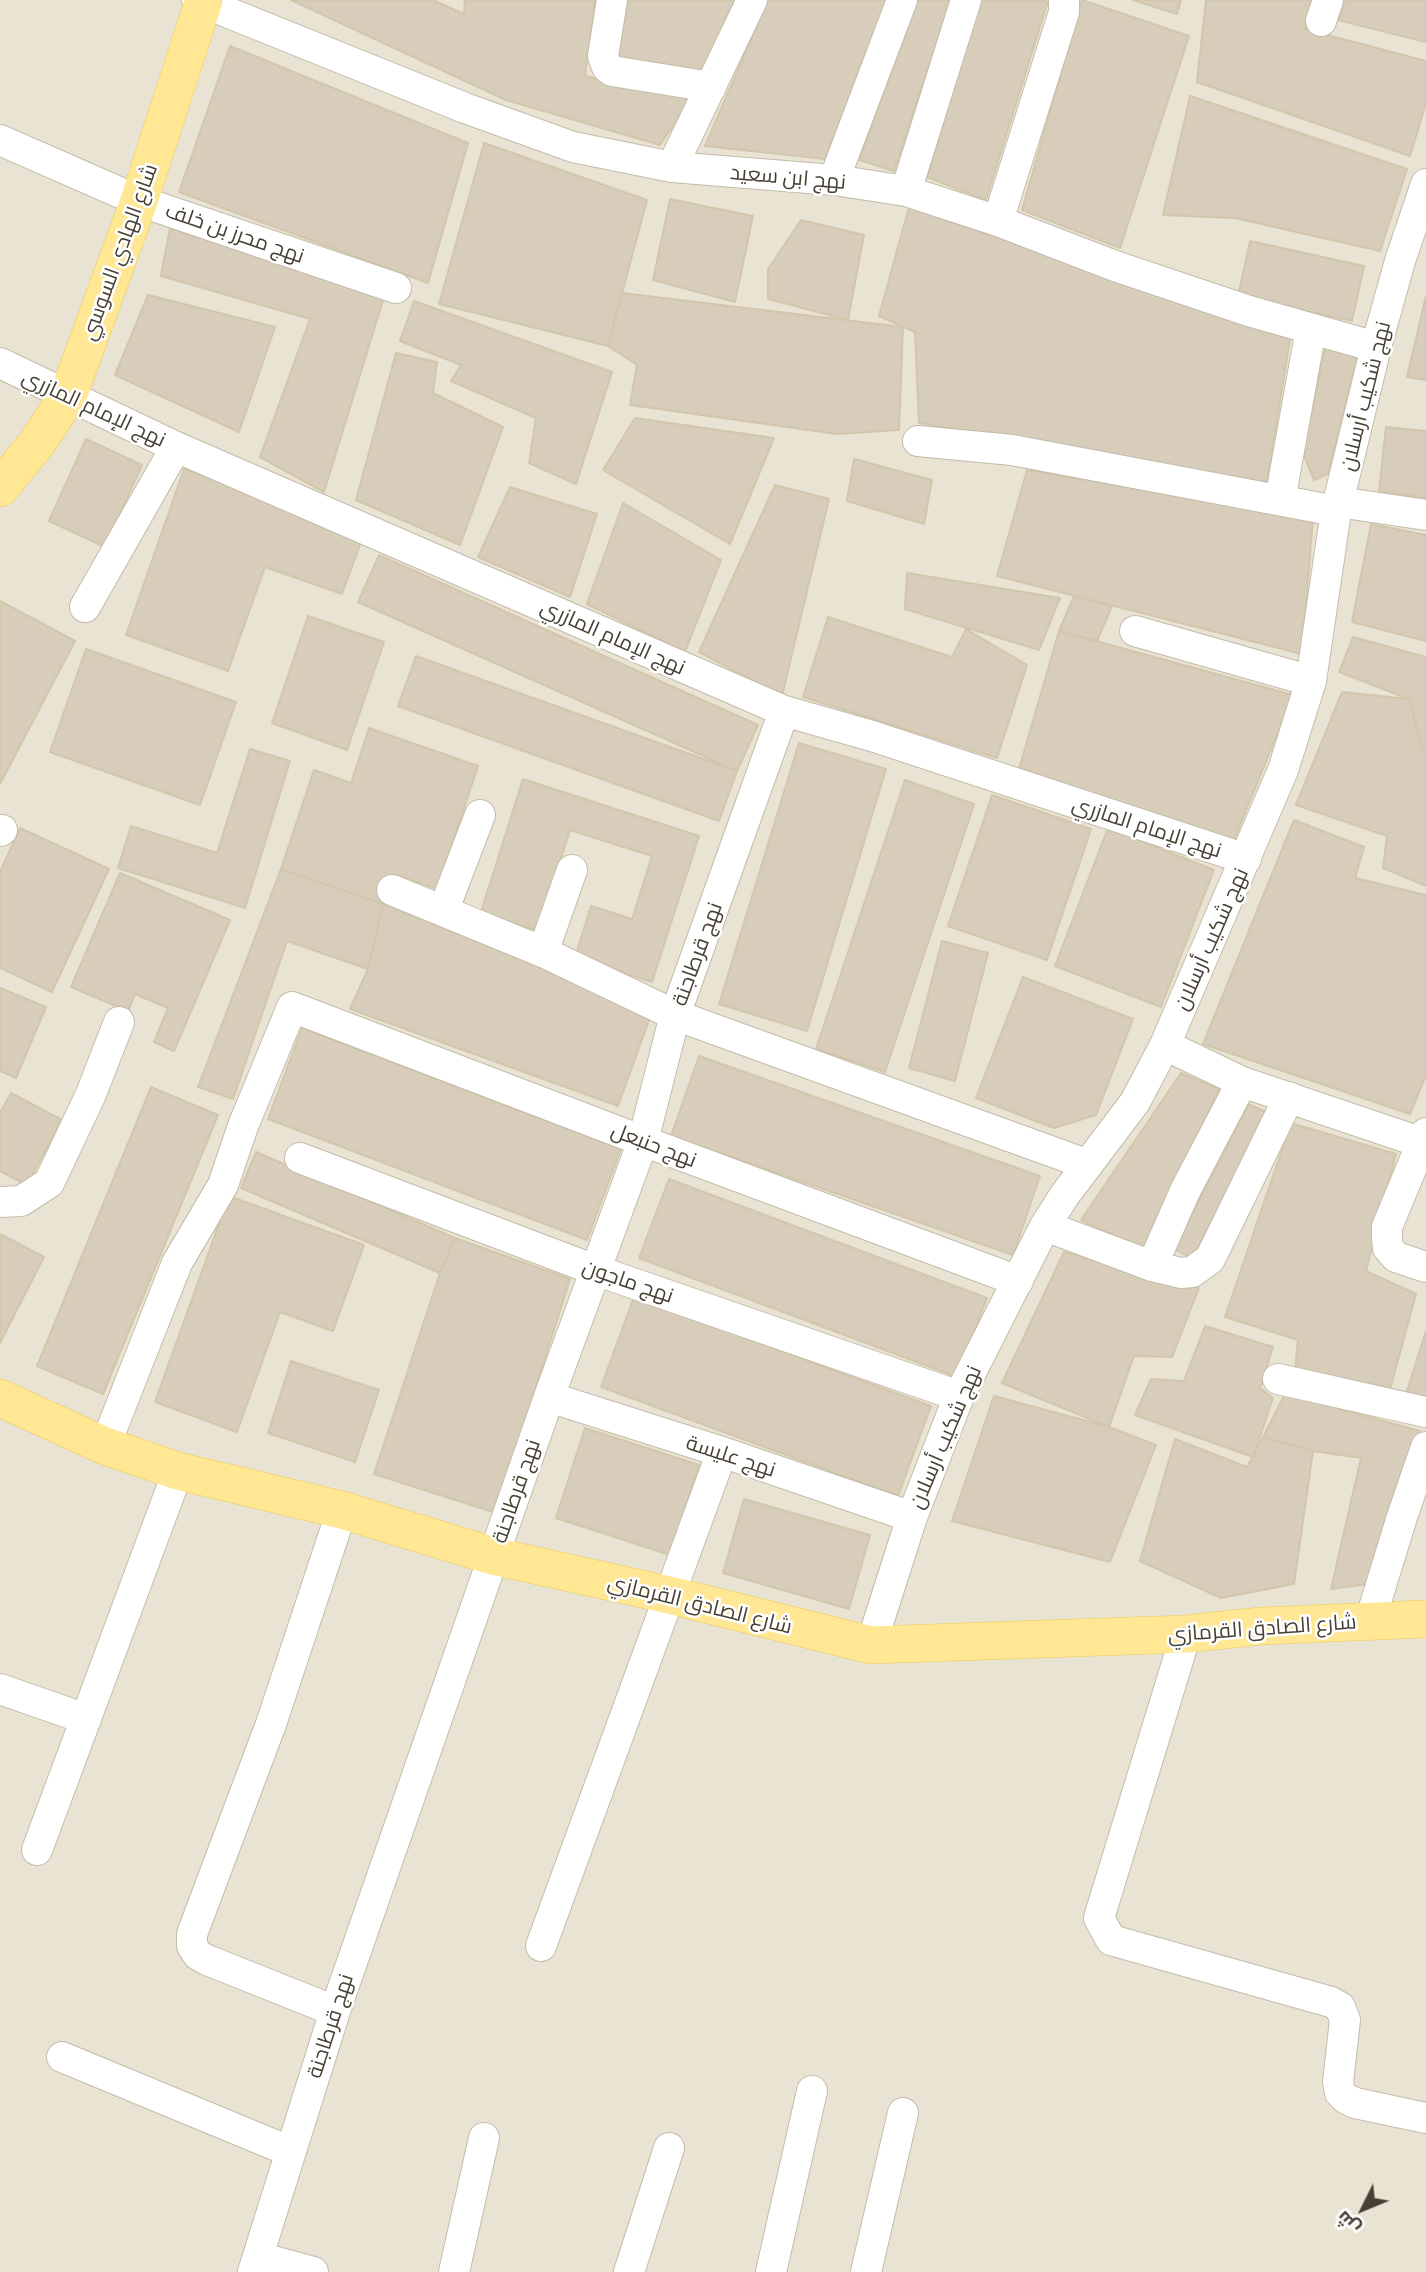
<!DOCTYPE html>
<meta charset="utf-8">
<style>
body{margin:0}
#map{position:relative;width:1426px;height:2272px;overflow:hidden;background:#f4f1e5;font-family:"Exo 2",Cairo,sans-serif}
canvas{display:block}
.north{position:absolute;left:1328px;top:2174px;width:70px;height:70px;-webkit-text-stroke:5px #fff;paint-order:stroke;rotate:227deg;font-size:19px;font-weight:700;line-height:28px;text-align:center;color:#474134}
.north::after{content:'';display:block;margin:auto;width:24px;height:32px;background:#474134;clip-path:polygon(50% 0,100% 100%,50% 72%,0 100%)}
</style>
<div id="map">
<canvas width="1426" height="2272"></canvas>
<div class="north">ش</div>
</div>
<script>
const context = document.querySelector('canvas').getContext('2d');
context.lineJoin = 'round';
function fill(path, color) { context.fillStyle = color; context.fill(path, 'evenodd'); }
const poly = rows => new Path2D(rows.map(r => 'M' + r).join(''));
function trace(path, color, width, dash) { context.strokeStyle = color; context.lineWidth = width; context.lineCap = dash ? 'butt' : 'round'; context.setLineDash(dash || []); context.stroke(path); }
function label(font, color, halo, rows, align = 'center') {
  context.font = font + ' "Exo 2",Cairo,sans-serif'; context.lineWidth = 5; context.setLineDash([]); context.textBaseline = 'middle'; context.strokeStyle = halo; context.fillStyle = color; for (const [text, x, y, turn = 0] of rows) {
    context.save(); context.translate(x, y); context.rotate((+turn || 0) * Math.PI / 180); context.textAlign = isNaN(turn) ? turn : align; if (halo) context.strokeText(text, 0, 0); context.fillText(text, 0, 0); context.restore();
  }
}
const residential = poly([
 [0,0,1426,0,1426,2272,0,2272]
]);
const building = poly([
 [291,0,433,0,464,14,465,0,595,0,585,76,691,99,660,145,506,100,291,0],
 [628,0,735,0,702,70,618,57,628,0],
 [768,0,887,0,825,159,705,146,768,0],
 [918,0,951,0,894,171,859,160,918,0],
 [981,0,1048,1,986,200,927,177,981,0],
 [1082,0,1189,36,1120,248,1022,210,1082,0],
 [1133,0,1181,0,1177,14,1133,0],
 [1206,0,1311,0,1305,29,1426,61,1426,103,1410,156,1197,82,1206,0],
 [1345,0,1426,0,1426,42,1338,20,1345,0],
 [230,46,468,143,428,283,179,192,230,46],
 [1190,96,1407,169,1380,251,1235,218,1163,215,1190,96],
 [484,143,647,200,608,346,439,304,484,143],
 [670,199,753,216,735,302,653,280,670,199],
 [909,207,1290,339,1267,482,919,423,915,332,879,316,909,207],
 [801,220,864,235,848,320,768,299,768,269,801,220],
 [170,228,384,297,324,492,260,457,310,319,161,276,170,228],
 [1250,241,1364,266,1352,321,1238,296,1250,241],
 [622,293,903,327,899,430,837,434,630,405,637,365,608,346,622,293],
 [148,295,275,327,239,432,115,375,148,295],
 [1426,296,1426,380,1407,377,1426,296],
 [414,301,612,372,576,484,529,463,536,418,451,381,461,365,400,341,414,301],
 [1326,344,1357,359,1328,474,1314,480,1303,453,1326,344],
 [396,353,437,362,433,393,503,427,460,545,356,500,396,353],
 [635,418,774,438,730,544,603,470,635,418],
 [1386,427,1426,431,1426,498,1379,491,1386,427],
 [86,439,142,465,105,547,49,521,86,439],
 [854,459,932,480,924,524,847,501,854,459],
 [184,469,364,534,342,594,265,567,228,671,126,635,184,469],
 [1027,470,1313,518,1302,654,997,576,1027,470],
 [775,485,829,499,782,696,699,652,775,485],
 [510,487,597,514,570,597,478,557,510,487],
 [623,503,721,560,685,652,587,604,623,503],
 [1371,524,1426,535,1426,641,1352,622,1371,524],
 [379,555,758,725,737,771,358,602,379,555],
 [907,573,1060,598,1039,650,905,609,907,573],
 [1074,596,1112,606,1097,641,1059,631,1074,596],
 [0,601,75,641,0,784,0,601],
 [308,616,384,642,347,750,272,723,308,616],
 [828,617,952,657,966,629,1027,665,997,758,803,697,828,617],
 [1059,631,1293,695,1234,840,1019,769,1059,631],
 [1353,637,1426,657,1426,751,1423,750,1409,699,1339,672,1353,637],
 [86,649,236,702,200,805,50,752,86,649],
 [416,656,737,771,719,821,398,706,416,656],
 [1342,692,1409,699,1423,750,1426,751,1426,886,1383,868,1387,836,1296,805,1342,692],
 [369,728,478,766,437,889,394,874,383,904,281,869,314,770,351,783,369,728],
 [799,743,886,769,807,1031,719,1004,799,743],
 [250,749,290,761,245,908,118,868,131,826,217,853,250,749],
 [523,779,699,836,652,982,575,957,591,906,632,919,652,856,570,830,538,931,481,912,523,779],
 [905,780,974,804,885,1072,816,1049,905,780],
 [992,795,1091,829,1047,960,948,926,992,795],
 [1294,820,1364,847,1355,878,1426,895,1426,1075,1410,1114,1203,1044,1294,820],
 [20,828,109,869,52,992,0,968,0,872,20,828],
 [1108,828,1214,870,1161,1007,1055,966,1108,828],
 [281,869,383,904,368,969,287,941,233,1099,198,1087,281,869],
 [120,873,230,920,174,1051,154,1042,168,1008,135,994,128,1011,71,987,120,873],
 [383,904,652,1012,618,1106,350,1009,368,969,383,904],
 [942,941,988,953,955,1081,909,1068,942,941],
 [1023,977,1133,1019,1096,1115,1054,1128,976,1098,1023,977],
 [0,988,46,1007,16,1078,0,1071,0,988],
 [302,1028,621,1149,587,1240,268,1119,302,1028],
 [699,1056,1040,1176,1013,1255,671,1136,699,1056],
 [1181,1073,1219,1089,1146,1251,1081,1220,1181,1073],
 [151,1087,218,1115,103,1394,37,1366,151,1087],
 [11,1093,62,1120,27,1185,0,1171,0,1113,11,1093],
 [1249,1104,1268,1113,1192,1259,1174,1249,1249,1104],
 [1291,1123,1396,1154,1366,1271,1416,1294,1389,1393,1295,1371,1298,1340,1225,1317,1291,1123],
 [256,1152,455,1238,440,1273,241,1188,256,1152],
 [669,1179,987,1298,957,1377,639,1258,669,1179],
 [229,1196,364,1245,333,1331,280,1312,237,1432,155,1402,229,1196],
 [0,1234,44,1257,0,1343,0,1234],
 [455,1238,570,1279,496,1513,374,1474,440,1273,455,1238],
 [1064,1252,1199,1288,1172,1357,1134,1356,1109,1427,1002,1383,1064,1252],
 [634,1297,931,1406,898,1496,601,1387,634,1297],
 [1205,1326,1273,1347,1260,1388,1273,1398,1253,1457,1135,1415,1151,1379,1184,1381,1205,1326],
 [1426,1331,1426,1400,1406,1394,1426,1331],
 [291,1361,379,1390,355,1462,268,1433,291,1361],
 [1285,1394,1420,1431,1368,1584,1331,1589,1361,1458,1313,1451,1263,1437,1285,1394],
 [994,1396,1109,1427,1156,1445,1110,1562,952,1521,994,1396],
 [585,1428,699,1465,670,1555,556,1518,585,1428],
 [1263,1437,1313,1451,1294,1584,1221,1598,1140,1561,1175,1439,1247,1467,1263,1437],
 [744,1499,870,1535,849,1609,723,1573,744,1499]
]);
const minor = poly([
 [197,0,465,108,573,147,672,167,834,180,906,191,998,221,1115,266,1249,311,1376,347],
 [612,0,603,56,607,67,612,71,711,87],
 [1321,21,1328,0],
 [0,140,139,201,396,288],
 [672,167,752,0],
 [834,180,902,0],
 [906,191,966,0],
 [998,221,1064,12,1064,0],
 [0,363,176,447,784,711,872,736,1246,859],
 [918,441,1012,450,1336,511],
 [1280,500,1311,329],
 [1338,502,1426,515],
 [85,607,176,447],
 [1135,631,1311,681],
 [0,831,2,830],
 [392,890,543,952,675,1015,1086,1164],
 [444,909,480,815],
 [543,952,572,870],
 [1165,1045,1242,1082,1423,1143],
 [1426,1133,1387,1227,1387,1239,1388,1248,1396,1257,1426,1267],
 [300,1158,595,1270,959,1396],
 [0,1202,21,1201,49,1183,91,1094,119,1022],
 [1045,1226,1152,1266,1181,1273,1192,1272,1210,1259,1289,1097],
 [1152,1266,1185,1191,1242,1082],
 [1278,1379,1426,1412],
 [549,1397,722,1452,912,1517],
 [105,1446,177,1263,223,1185,243,1126,292,1007,643,1141,1018,1281],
 [1370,1621,1402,1517,1426,1447],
 [1186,1634,1099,1918,1111,1940,1331,2002,1340,2007,1345,2020,1338,2082,1340,2093,1345,2098,1355,2103,1426,2118],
 [871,1645,912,1517,959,1396,1045,1226,1064,1196,1135,1102,1165,1045,1283,770,1311,681,1336,511,1376,347,1400,261,1426,184],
 [0,1689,86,1719],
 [37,1850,178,1471],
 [541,1946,722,1452],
 [335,2011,207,1960,198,1955,192,1946,192,1934,271,1724,342,1510],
 [62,2057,289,2151],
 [258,2257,313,2272],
 [253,2272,335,2011,549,1397,643,1141,675,1015,784,711],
 [454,2272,484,2138],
 [629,2272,669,2148],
 [771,2272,812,2091],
 [866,2272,903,2113]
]);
const major = poly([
 [0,488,37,443,68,396,139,201,204,0],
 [0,1398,105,1446,178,1471,342,1510,493,1556,669,1595,871,1645,1186,1634,1261,1626,1426,1619]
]);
const streetNames = [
 ["نهج ابن سعيد",788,177,5],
 ["نهج محرز بن خلف",235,233,19],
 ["شارع الهادي السوسي",119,252,-70],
 ["نهج شكيب أرسلان",1365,396,-76],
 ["نهج الإمام المازري",94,408,25],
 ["نهج الإمام المازري",613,637,24],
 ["نهج الإمام المازري",1147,827,18],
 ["نهج شكيب أرسلان",1211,939,-66],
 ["نهج قرطاجنة",697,954,-70],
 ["نهج حنبعل",654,1145,21],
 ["نهج ماجون",628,1281,19],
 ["نهج شكيب أرسلان",945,1437,-67],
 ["نهج عليسة",731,1456,18],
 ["نهج قرطاجنة",516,1491,-71],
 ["شارع الصادق القرمازي",700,1604,14],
 ["شارع الصادق القرمازي",1262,1628,-4],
 ["نهج قرطاجنة",330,2026,-72]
];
fill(residential, '#e9e3d3');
fill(building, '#d7cdba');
trace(building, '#d2c6ac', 2);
trace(minor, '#c3bcaa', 32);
trace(major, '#edca5a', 38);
trace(minor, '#fff', 30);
trace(major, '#ffe793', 37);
label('21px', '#474134', '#fff', streetNames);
</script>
